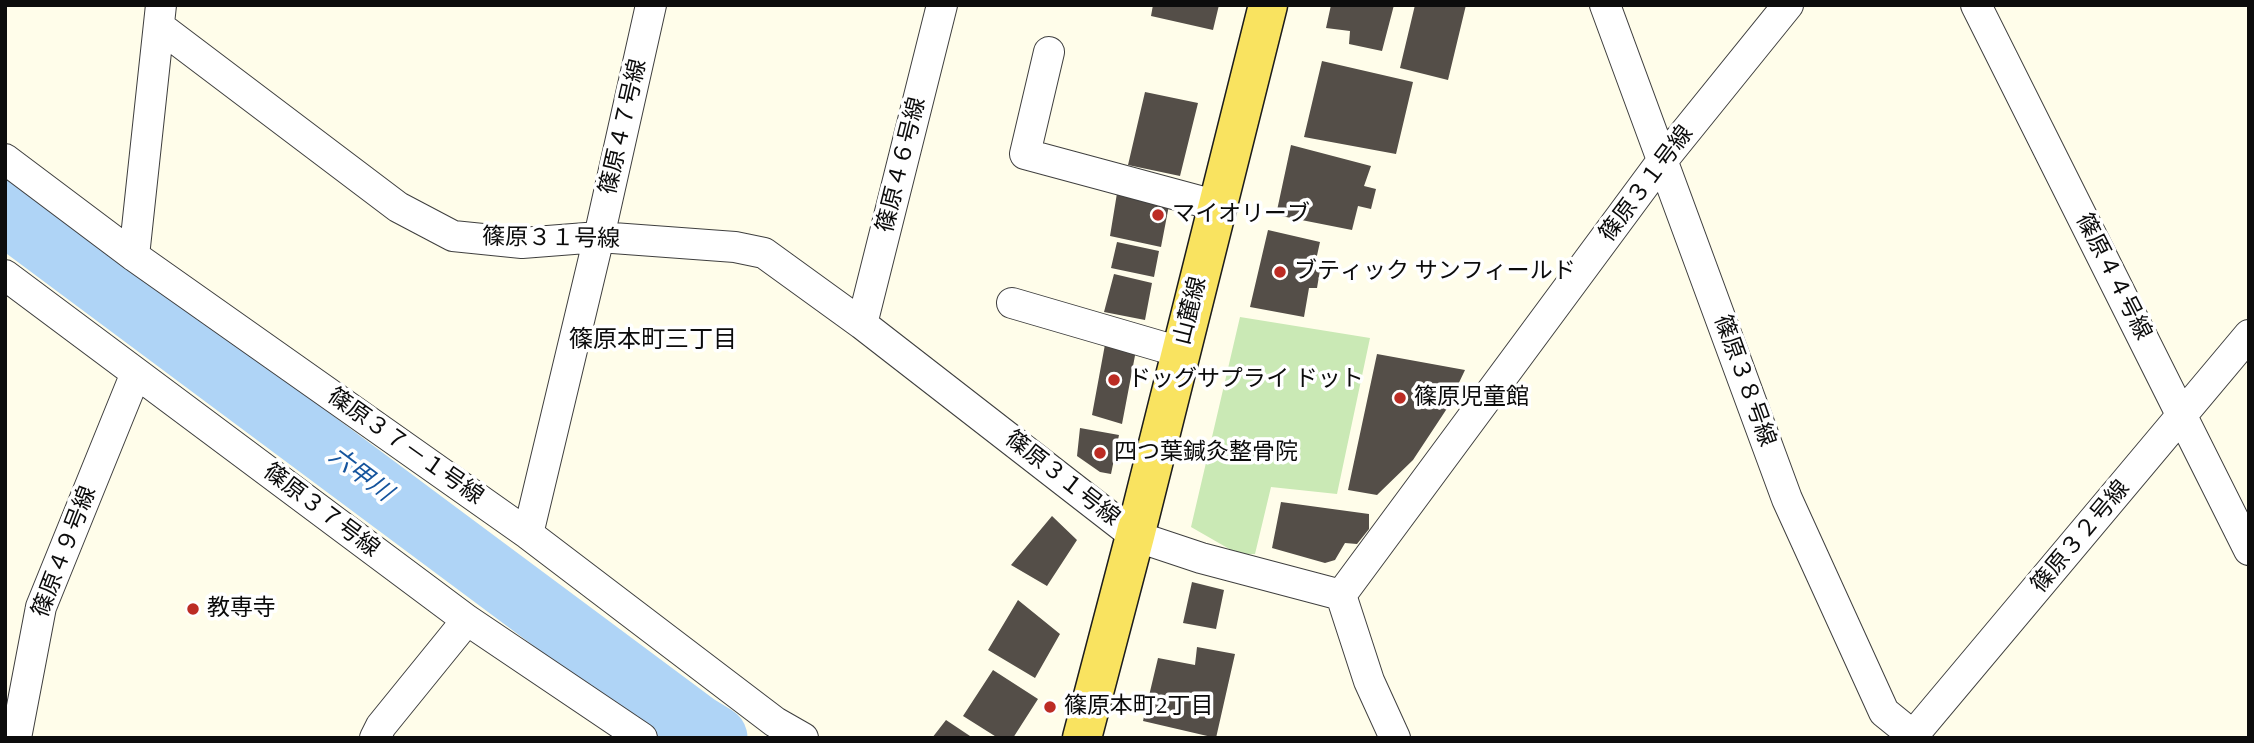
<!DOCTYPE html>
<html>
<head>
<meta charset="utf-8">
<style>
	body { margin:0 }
	#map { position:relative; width:2254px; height:743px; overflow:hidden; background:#fffdea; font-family:"Times New Roman",serif }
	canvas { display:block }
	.frame { position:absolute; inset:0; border:7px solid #0c0c0c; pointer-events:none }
</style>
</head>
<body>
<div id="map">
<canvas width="2254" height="743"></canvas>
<div class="frame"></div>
</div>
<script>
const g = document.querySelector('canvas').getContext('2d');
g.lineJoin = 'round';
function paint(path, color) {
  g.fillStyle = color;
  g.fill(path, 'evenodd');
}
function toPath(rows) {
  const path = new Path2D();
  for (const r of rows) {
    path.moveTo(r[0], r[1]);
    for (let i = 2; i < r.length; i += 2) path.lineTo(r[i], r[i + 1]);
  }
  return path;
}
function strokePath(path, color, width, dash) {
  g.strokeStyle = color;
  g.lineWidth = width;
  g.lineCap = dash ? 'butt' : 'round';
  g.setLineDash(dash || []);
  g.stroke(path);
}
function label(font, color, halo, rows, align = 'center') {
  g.font = font + ' "Times New Roman","Noto Sans JP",serif';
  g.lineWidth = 7;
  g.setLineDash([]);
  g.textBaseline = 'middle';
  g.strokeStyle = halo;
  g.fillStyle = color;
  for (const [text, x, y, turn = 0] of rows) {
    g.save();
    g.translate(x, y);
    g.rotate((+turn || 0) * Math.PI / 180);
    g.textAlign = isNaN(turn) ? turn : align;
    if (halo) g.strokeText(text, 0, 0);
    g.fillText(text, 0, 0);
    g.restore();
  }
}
paint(toPath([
	[1240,317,1370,338,1337,494,1271,487,1255,554,1238,554,1191,527]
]), '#cae9b5');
strokePath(toPath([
	[5,212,697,727,715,738]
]), '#afd4f6', 65);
paint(toPath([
	[1153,5,1219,5,1213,30,1151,16],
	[1331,5,1394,5,1382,51,1349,44,1350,31,1326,28],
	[1415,5,1466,5,1448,80,1400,68],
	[1322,61,1413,82,1396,154,1304,137],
	[1145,92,1198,103,1180,176,1128,165],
	[1291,145,1371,166,1364,186,1376,189,1371,209,1358,206,1352,230,1276,215],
	[1118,187,1170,200,1161,247,1110,236],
	[1268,230,1320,242,1314,269,1320,270,1317,288,1309,288,1304,317,1250,307],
	[1117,242,1159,251,1154,277,1111,268],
	[1114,274,1152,283,1145,320,1104,312],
	[1106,339,1137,345,1122,424,1092,415],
	[1377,354,1465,370,1446,410,1413,460,1377,495,1348,490],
	[1080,428,1119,435,1111,474,1100,472,1077,456],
	[1281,502,1369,514,1369,529,1357,544,1345,543,1335,560,1325,563,1272,548],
	[1052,516,1077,540,1047,586,1011,565],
	[1192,582,1224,590,1216,629,1183,623],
	[1018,600,1060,634,1035,678,988,650],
	[1197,647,1235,654,1216,738,1143,721,1158,658,1195,665],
	[993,670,1038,699,1013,738,998,738,963,716],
	[946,720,973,738,932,738]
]), '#544e48');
const minor = toPath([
	[1605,5,1787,499,1884,712,1916,738],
	[1976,5,2249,550],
	[160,27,398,207,453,236,522,243,599,237,735,247,764,253,862,324,1135,536,1201,558,1341,595],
	[1049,52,1025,154,1218,206],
	[5,159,134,256,528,534,775,722,803,738],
	[134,256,161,5],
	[5,275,467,620,642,738],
	[1012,303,1180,352],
	[862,324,942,5],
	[528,534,599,237,651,5],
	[1341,595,1662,161,1788,5],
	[1341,595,1369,681,1395,738],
	[16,738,41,607,136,373],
	[375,738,381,726,467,620],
	[1911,738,2249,335]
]);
const primary = toPath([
	[1082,738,1135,536,1268,5]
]);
strokePath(minor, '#3f3f3f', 32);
strokePath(primary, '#1d1d1d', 41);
strokePath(minor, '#fff', 30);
strokePath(primary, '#f9e360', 38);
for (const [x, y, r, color] of [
	[1158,215,7,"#bc2c24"],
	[1280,272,7,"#bc2c24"],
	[1114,380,7,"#bc2c24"],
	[1400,398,7,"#bc2c24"],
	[1100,453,7,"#bc2c24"],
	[193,609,7,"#bc2c24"],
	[1050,707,7,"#bc2c24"]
]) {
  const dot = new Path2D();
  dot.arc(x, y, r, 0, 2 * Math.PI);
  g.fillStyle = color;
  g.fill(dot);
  strokePath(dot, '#fff', 2.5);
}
label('23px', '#0c0c0c', '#fff', [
	["篠原４７号線",624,127,-77],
	["篠原４６号線",902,165,-76],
	["篠原３１号線",1647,184,-53],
	["篠原３１号線",551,239,1],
	["篠原４４号線",2113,277,63],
	["山麓線",1191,311,-76],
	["篠原３８号線",1744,381,70],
	["篠原３７－１号線",405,447,35],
	["篠原３１号線",1062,479,38],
	["篠原３７号線",321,511,37],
	["篠原３２号線",2081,537,-50],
	["篠原４９号線",65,552,-69]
]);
label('23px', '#0c0c0c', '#fff', [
	["マイオリーブ",1172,215],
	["ブティック サンフィールド",1294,272],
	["ドッグサプライ ドット",1128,380],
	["篠原児童館",1414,398],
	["四つ葉鍼灸整骨院",1114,453],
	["教専寺",207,609],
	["篠原本町2丁目",1064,707]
], 'left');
label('24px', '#0c0c0c', '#fff', [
	["篠原本町三丁目",653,341]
]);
label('italic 24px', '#15549d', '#fff', [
	["六甲川",360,475,37]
]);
</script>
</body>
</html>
